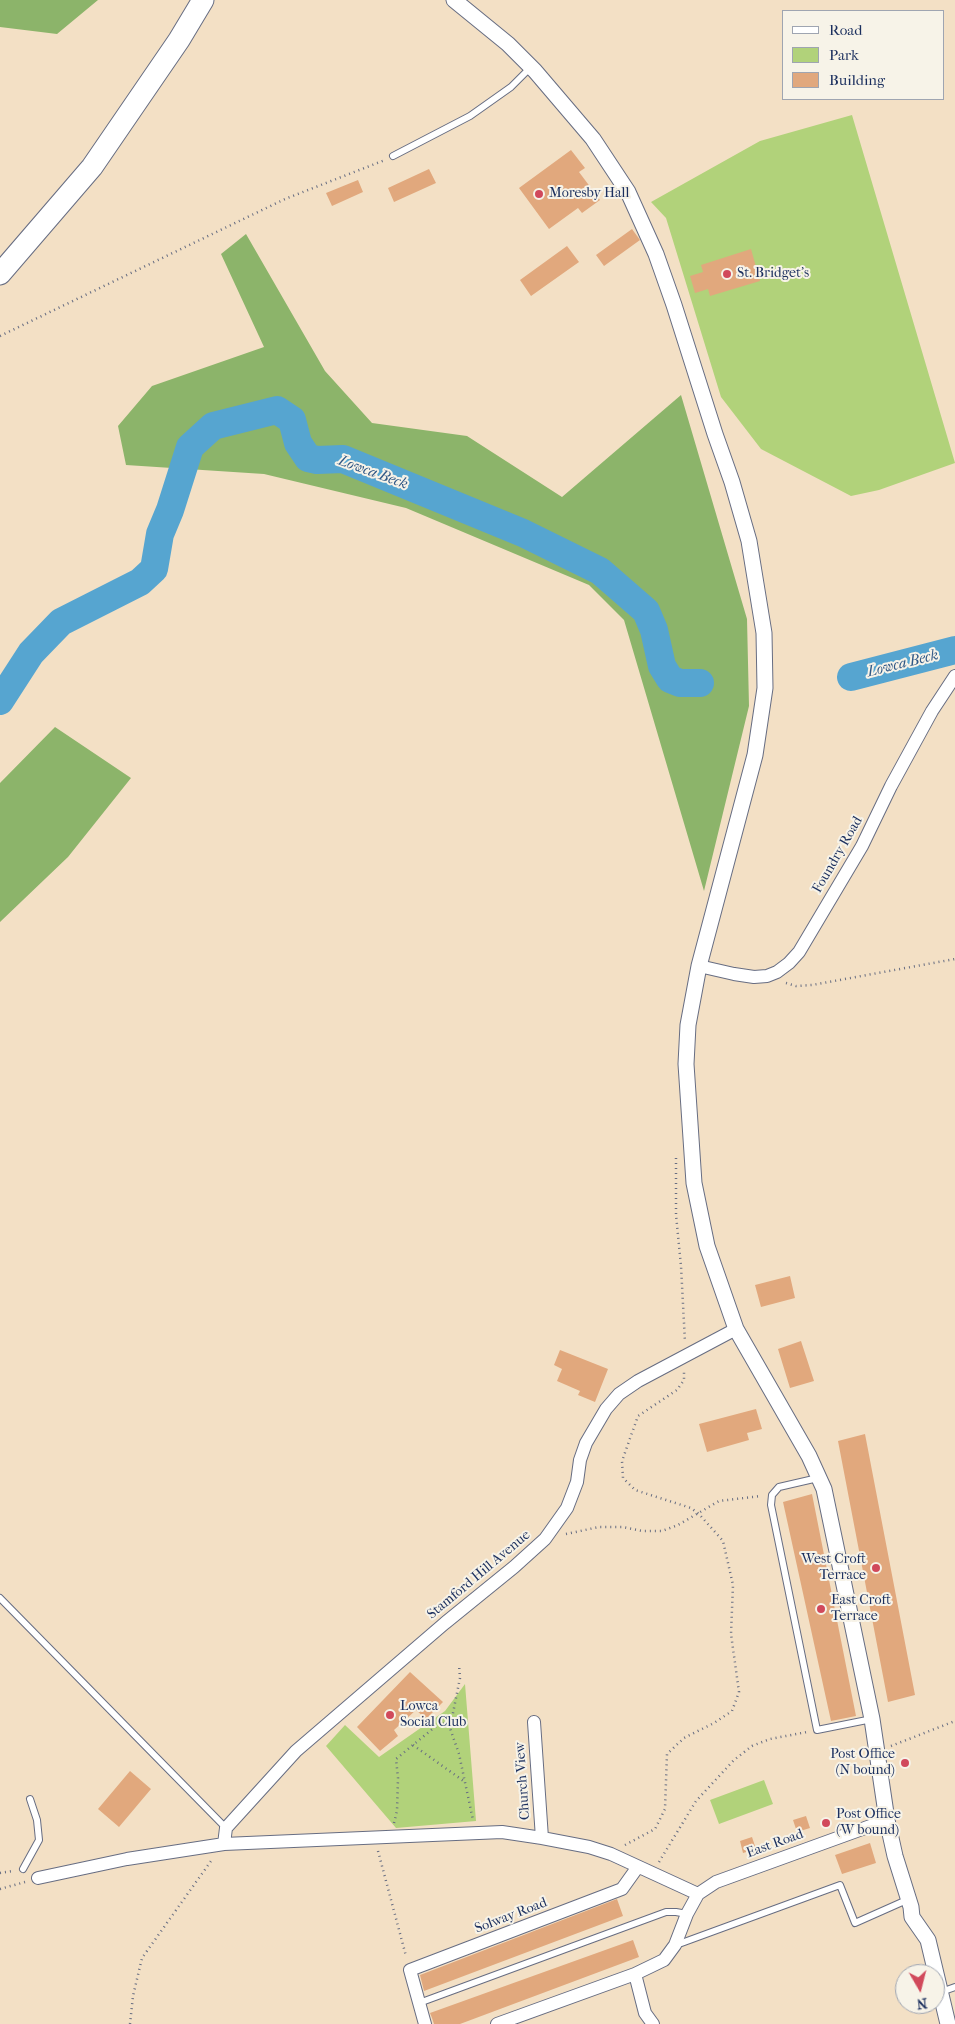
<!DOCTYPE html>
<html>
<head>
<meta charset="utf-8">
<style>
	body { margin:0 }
	#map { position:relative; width:955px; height:2024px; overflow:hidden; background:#f3e0c5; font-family:"IM FELL French Canon",serif }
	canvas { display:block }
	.legend { position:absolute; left:782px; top:10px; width:162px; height:90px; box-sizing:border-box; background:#f7f3e8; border:1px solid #9fa5b1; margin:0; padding:6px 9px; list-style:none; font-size:15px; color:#1b2f5e }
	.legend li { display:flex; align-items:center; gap:10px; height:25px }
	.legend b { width:25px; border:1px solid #9fa5b1 }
	.north { position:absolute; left:895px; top:1964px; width:50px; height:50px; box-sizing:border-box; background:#f7f3e8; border:1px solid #9fa5b1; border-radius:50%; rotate:172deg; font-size:14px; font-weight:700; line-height:20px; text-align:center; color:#1b2f5e }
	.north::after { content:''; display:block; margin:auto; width:18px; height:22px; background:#d1495b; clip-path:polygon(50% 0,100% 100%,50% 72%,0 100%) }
</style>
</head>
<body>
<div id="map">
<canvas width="955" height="2024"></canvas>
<ul class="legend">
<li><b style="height:6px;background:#fff"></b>Road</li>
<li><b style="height:14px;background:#b1d27a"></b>Park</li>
<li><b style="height:14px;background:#e1a87d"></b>Building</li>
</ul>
<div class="north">N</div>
</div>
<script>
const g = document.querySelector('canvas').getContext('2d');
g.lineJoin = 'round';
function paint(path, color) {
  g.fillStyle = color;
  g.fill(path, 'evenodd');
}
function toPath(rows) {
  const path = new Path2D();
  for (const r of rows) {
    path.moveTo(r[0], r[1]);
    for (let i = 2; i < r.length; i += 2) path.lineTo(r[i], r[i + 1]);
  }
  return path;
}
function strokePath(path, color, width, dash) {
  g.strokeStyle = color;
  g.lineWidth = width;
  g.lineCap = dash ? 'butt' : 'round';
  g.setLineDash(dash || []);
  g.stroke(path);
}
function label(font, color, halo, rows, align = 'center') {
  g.font = font + ' "IM FELL French Canon",serif';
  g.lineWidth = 4;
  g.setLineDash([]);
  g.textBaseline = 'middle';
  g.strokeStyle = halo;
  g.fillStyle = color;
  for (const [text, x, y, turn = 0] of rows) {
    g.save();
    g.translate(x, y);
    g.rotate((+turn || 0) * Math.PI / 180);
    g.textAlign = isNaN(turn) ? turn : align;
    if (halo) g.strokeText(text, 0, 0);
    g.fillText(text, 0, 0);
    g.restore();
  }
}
paint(toPath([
	[852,115,955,463,879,490,851,496,761,449,721,397,666,218,651,202,760,141],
	[465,1684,476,1821,396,1828,326,1746,345,1725,379,1757,445,1711],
	[764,1780,773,1804,719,1824,710,1800]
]), '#b1d27a');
paint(toPath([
	[0,0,98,0,57,34,0,27],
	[246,234,325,371,372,423,467,436,562,497,681,395,747,619,749,706,704,891,624,620,589,585,406,508,264,474,126,465,118,426,152,386,264,347,221,254],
	[55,727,131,778,68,857,0,922,0,783]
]), '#8cb46a');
strokePath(toPath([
	[851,677,955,650],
	[0,701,31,653,61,622,140,582,154,569,160,534,170,510,190,447,213,426,277,410,292,420,298,443,308,458,317,460,343,459,523,533,600,571,646,611,654,630,662,666,670,679,680,683,700,683]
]), '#56a5d0', 28);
paint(toPath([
	[571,150,585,168,579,172,600,200,582,213,578,208,549,229,519,188],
	[429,169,436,183,394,202,388,188],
	[358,180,363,192,332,206,326,193],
	[632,229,640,240,604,266,596,255],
	[567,246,579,262,531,296,520,280],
	[751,249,760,281,710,296,708,289,695,293,690,276,703,272,701,265],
	[790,1276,795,1298,761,1307,755,1285],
	[801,1341,814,1381,790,1388,778,1349],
	[560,1350,608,1369,595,1402,578,1395,580,1391,557,1381,562,1369,554,1365],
	[756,1409,762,1429,747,1433,749,1440,707,1452,699,1424],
	[865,1434,915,1695,888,1702,838,1441],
	[812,1494,856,1716,831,1721,783,1502],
	[410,1672,443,1702,426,1719,416,1710,394,1730,398,1736,380,1751,357,1727],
	[130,1771,151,1789,119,1827,98,1809],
	[806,1816,810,1828,797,1832,793,1820],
	[752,1837,756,1849,743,1853,740,1841],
	[870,1843,876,1863,842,1874,835,1855],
	[617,1899,623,1916,424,1991,420,1975],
	[633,1940,639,1957,460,2024,434,2024,432,2018,430,2013]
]), '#e1a87d');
const service = toPath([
	[393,156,470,116,511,87,531,67],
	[818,1478,779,1487,772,1495,771,1505,817,1730,872,1719],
	[0,1598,226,1828],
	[23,1869,39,1840,37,1820,30,1799],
	[676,1945,840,1885,855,1923,909,1899],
	[941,1992,955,1987],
	[419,2003,666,1912,676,1912,687,1914]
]);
const minor = toPath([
	[699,966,734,974,754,977,767,976,777,972,789,963,799,952,862,846,891,786,932,711,955,676],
	[534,1722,542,1838],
	[224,1844,226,1828,296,1751,445,1623,514,1567,545,1539,567,1508,577,1482,580,1460,586,1443,606,1409,619,1394,638,1381,736,1329],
	[38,1878,127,1859,224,1844,502,1832,542,1838,589,1847,611,1854,698,1894],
	[635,1974,645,2013,653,2024],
	[425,2024,410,1970,622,1889,637,1868],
	[497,2024,635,1974,664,1960,675,1945,687,1914,698,1894,716,1882,887,1820]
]);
const tertiary = toPath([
	[454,0,508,44,535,71,593,139,628,192,656,254,674,305,715,434,732,482,749,541,764,633,765,688,755,755,699,966,688,1025,686,1064,694,1183,707,1246,736,1329,809,1456,824,1489,872,1719,887,1820,895,1856,911,1907,912,1917,928,1940,948,2024]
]);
const trunk = toPath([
	[0,274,92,167,179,40,203,0]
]);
strokePath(service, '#676d82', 8);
strokePath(minor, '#676d82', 14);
strokePath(tertiary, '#676d82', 17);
strokePath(trunk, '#676d82', 23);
strokePath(toPath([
	[0,336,285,199,385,160],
	[786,983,796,986,812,985,955,959],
	[676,1158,676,1215,681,1266,685,1342],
	[566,1534,599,1527,623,1527,642,1531,662,1531,678,1525,719,1501,761,1496],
	[450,1728,460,1678,459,1665],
	[413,1745,465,1782],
	[891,1746,955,1721],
	[394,1823,397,1811,398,1778,396,1759,441,1722,450,1728,459,1754,473,1820],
	[625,1845,655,1829,665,1809,667,1754,684,1738,714,1723,732,1711,739,1692,731,1634,733,1585,723,1541,699,1514,691,1508,635,1490,623,1478,622,1461,638,1416,677,1390,684,1380,684,1372],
	[378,1851,406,1956],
	[659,1862,696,1801,734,1760,752,1746,770,1739,807,1732],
	[0,1873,13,1871],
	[0,1889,25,1882],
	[130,2024,133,1996,142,1958,211,1861]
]), '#676d82', 2.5, [1, 4]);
strokePath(service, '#fff', 6);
strokePath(minor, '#fff', 12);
strokePath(tertiary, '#fff', 15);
strokePath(trunk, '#fff', 21);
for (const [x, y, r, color] of [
	[539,194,5,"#d1495b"],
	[727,274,5,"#d1495b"],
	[876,1568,5,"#d1495b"],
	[821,1609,5,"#d1495b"],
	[390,1715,5,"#d1495b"],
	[905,1763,5,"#d1495b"],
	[826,1823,5,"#d1495b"]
]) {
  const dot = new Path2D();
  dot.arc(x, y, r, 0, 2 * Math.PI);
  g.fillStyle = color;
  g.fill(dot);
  strokePath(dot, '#f7f3e8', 2);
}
label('14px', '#1b2f5e', '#f7f3e8', [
	["Moresby Hall",549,194],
	["St. Bridget's",737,274],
	["West Croft",866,1560,"right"],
	["Terrace",866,1576,"right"],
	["East Croft",831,1601],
	["Terrace",831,1617],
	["Lowca",400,1707],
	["Social Club",400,1723],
	["Post Office",895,1755,"right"],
	["(N bound)",895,1771,"right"],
	["Post Office",836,1815],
	["(W bound)",836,1831]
], 'left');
label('14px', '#1b2f5e', '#f7f3e8', [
	["Foundry Road",838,855,-60],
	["Stamford Hill Avenue",479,1575,-40],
	["Church View",523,1781,-94],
	["East Road",775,1844,-20],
	["Solway Road",511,1916,-21]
]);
label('italic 15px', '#305886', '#f7f3e8', [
	["Lowca Beck",373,473,20],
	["Lowca Beck",903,664,-14]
]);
</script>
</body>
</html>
